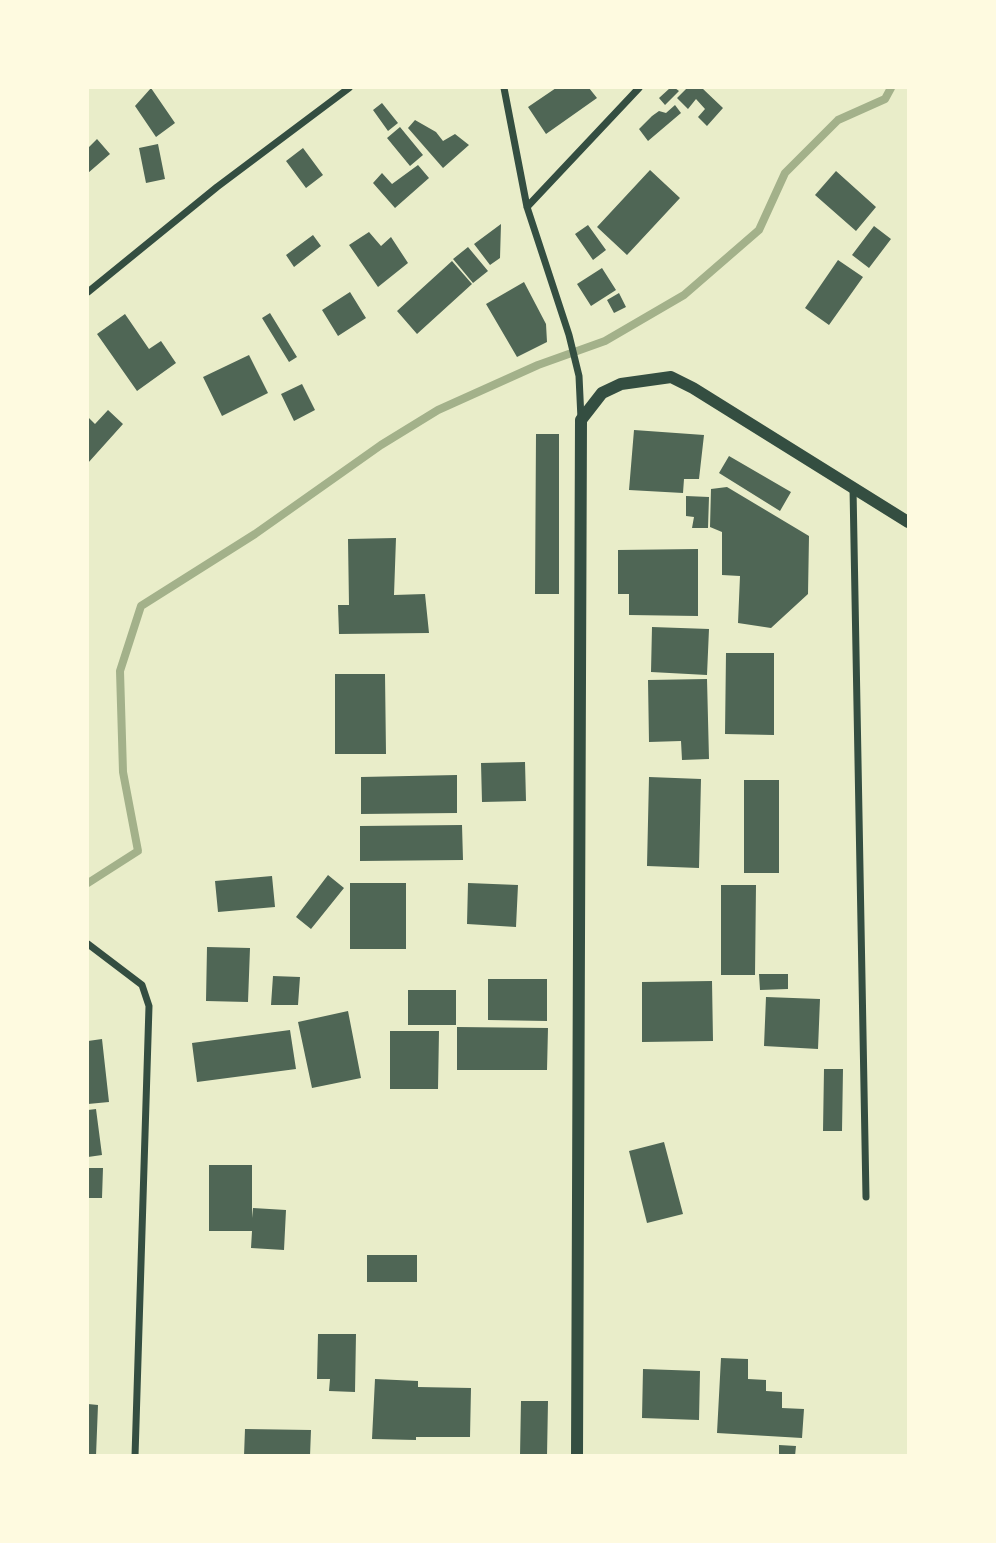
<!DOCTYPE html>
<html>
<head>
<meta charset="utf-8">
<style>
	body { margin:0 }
	#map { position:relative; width:996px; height:1543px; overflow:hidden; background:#e9edc9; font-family:Cabin,sans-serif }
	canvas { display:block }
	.frame { position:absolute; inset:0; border:89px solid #fefae0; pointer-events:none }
</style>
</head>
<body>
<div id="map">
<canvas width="996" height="1543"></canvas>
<div class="frame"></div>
</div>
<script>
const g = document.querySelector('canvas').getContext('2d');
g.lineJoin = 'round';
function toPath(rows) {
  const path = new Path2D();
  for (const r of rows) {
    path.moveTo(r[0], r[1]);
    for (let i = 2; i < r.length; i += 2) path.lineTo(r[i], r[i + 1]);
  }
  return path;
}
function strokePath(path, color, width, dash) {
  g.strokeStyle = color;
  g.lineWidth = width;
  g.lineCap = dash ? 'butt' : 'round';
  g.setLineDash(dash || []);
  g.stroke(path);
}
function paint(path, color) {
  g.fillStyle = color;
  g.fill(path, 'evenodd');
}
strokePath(toPath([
	[88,883,138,851,123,772,120,671,141,606,255,534,381,445,438,410,538,365,605,341,684,295,759,230,785,173,838,120,885,99,891,88]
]), '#a3b18a', 8);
paint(toPath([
	[151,88,175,123,156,137,135,106],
	[556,88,589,88,597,98,546,134,528,107],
	[670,88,675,88,679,91,665,105,659,98],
	[687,88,702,88,723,108,707,126,698,117,705,109,696,99,688,109,677,98],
	[382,103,398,123,388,131,373,110],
	[675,105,681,113,648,141,639,129,652,116,659,111,666,113],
	[415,120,436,132,443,141,455,134,469,145,443,168,408,128],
	[400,127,423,155,410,166,387,138],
	[97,139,110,154,88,173,88,148],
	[158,144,165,179,146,183,139,148],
	[303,148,323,175,306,188,286,161],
	[418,165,429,178,395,208,373,183,382,173,392,184],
	[650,170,680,198,627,255,597,227],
	[836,171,876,207,856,231,815,195],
	[501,224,500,258,490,265,474,244],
	[588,225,606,250,593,260,575,234],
	[874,226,891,239,869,268,852,255],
	[369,232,381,246,391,237,408,263,378,287,349,245],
	[313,235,321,246,294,267,286,255],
	[468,247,488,271,473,283,453,259],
	[838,260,863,277,829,325,805,308],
	[452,261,472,284,417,334,397,311],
	[602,268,616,290,591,306,577,284],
	[524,282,546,324,547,342,517,357,486,304],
	[350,292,366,318,338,336,322,310],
	[619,293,626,307,614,313,607,300],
	[270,313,297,357,289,362,262,318],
	[125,314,149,349,161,341,176,363,137,391,97,334],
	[249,355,268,393,222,416,203,377],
	[302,384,315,410,294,421,281,394],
	[108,410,123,424,88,463,88,417,95,424],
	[634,430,704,435,699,479,684,479,683,493,629,490],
	[536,434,559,434,559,594,535,594],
	[729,456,791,492,780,511,719,473],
	[727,487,809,536,808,594,771,628,738,623,740,576,722,575,722,532,710,527,711,489],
	[686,496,709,497,708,528,692,528,694,517,686,516],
	[396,538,394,595,425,594,429,633,339,634,338,605,349,605,348,539],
	[698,549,698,616,629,615,629,594,618,594,618,550],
	[652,627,709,629,707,675,651,672],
	[726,653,774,653,774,735,725,734],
	[335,674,385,674,386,754,335,754],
	[707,679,709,759,682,760,681,741,649,742,648,680],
	[525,762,526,801,482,802,481,763],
	[457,775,457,813,361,814,361,777],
	[649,777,701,779,699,868,647,866],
	[744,780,779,780,779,873,744,873],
	[462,825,463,860,360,861,360,826],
	[328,875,344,888,311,929,296,917],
	[272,876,275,907,218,912,215,881],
	[350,883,406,883,406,949,350,949],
	[468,883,518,885,516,927,467,924],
	[721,885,756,885,755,975,721,975],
	[207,947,250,948,248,1002,206,1001],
	[759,974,788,974,788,989,760,990],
	[273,976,300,977,298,1005,271,1005],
	[488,979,547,979,547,1021,488,1020],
	[712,981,713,1041,642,1042,642,982],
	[408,990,456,990,456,1025,408,1025],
	[766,997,820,999,818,1049,764,1046],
	[348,1011,361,1078,312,1088,298,1022],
	[457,1027,548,1028,547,1070,457,1070],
	[290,1030,296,1069,197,1082,192,1043],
	[390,1031,439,1031,438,1089,390,1089],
	[102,1039,109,1102,88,1104,88,1041],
	[824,1069,843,1069,842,1131,823,1131],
	[96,1109,102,1155,88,1157,88,1110],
	[664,1142,683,1214,647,1223,629,1151],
	[209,1165,252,1165,252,1218,253,1208,286,1210,284,1250,251,1248,252,1231,209,1231],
	[88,1168,103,1168,102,1198,88,1198],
	[367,1255,417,1255,417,1282,367,1282],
	[318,1334,356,1334,355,1392,329,1391,330,1379,317,1379],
	[721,1358,748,1359,748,1379,766,1380,766,1391,782,1392,782,1408,804,1409,802,1438,717,1433],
	[643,1369,700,1371,699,1420,642,1418],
	[375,1379,418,1381,418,1387,471,1388,470,1437,416,1437,416,1440,372,1439],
	[521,1401,548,1401,547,1456,520,1456],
	[88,1404,98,1405,96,1456,88,1456],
	[245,1429,311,1430,310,1456,244,1456],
	[779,1445,796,1446,795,1456,779,1456]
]), '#4f6655');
strokePath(toPath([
	[504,88,527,207,569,335,579,376,581,419],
	[527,207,639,88],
	[88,292,217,187,349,88],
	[853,488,866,1197],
	[88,944,142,985,149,1006,135,1456]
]), '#344e41', 7);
strokePath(toPath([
	[577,1456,581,420,602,393,621,384,671,377,693,388,908,522]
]), '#344e41', 12);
</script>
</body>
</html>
